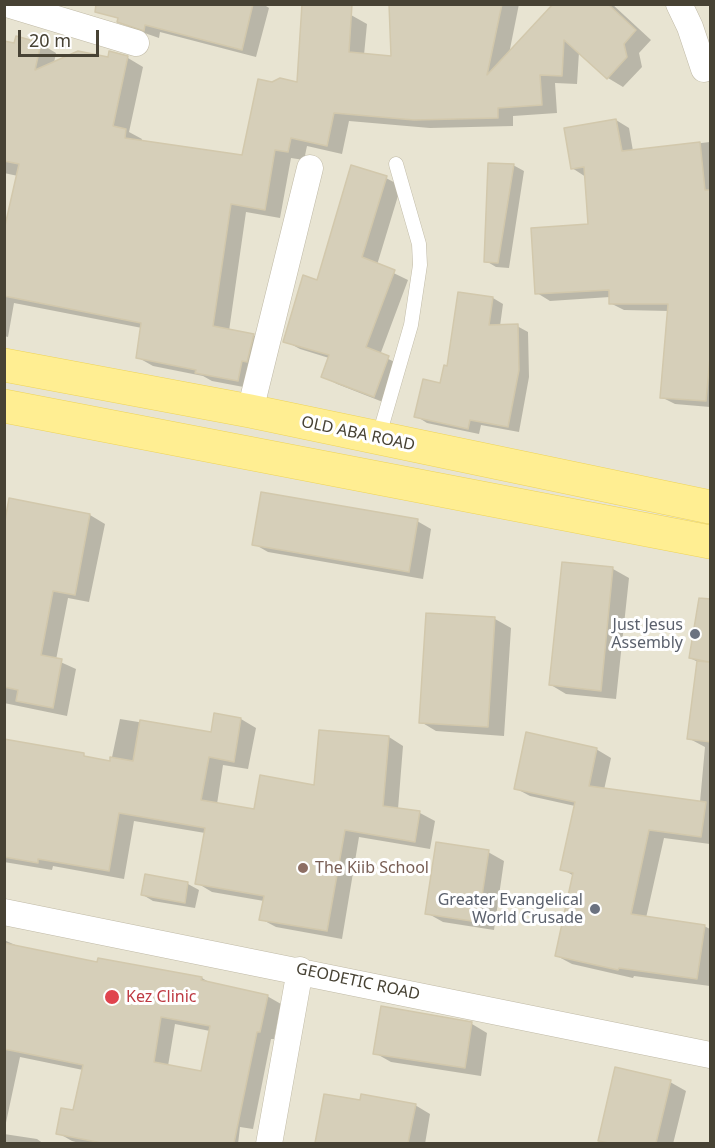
<!DOCTYPE html>
<html>
<head>
<meta charset="utf-8">
<style>
	body { margin:0 }
	#map { position:relative; width:715px; height:1148px; overflow:hidden; background:#f4f1e5; font-family:"Noto Sans",sans-serif }
	canvas { display:block }
	.frame { position:absolute; inset:0; border:6px solid #474234; pointer-events:none }
	.scale { position:absolute; left:18px; top:30px; width:81px; height:27px; box-sizing:border-box; border:3px solid #474234; border-top:0; padding-left:8px; font-size:18px; line-height:21px; white-space:nowrap; color:#474234; -webkit-text-stroke:4px #fff; paint-order:stroke }
</style>
</head>
<body>
<div id="map">
<canvas width="715" height="1148"></canvas>
<div class="frame"></div>
<div class="scale">20 m</div>
</div>
<script>
const g = document.querySelector('canvas').getContext('2d');
g.lineJoin = 'round';
function paint(path, color) {
  g.fillStyle = color;
  g.fill(path, 'evenodd');
}
function toPath(rows) {
  const path = new Path2D();
  for (const r of rows) {
    path.moveTo(r[0], r[1]);
    for (let i = 2; i < r.length; i += 2) path.lineTo(r[i], r[i + 1]);
  }
  return path;
}
function strokePath(path, color, width, dash) {
  g.strokeStyle = color;
  g.lineWidth = width;
  g.lineCap = dash ? 'butt' : 'round';
  g.setLineDash(dash || []);
  g.stroke(path);
}
function label(font, color, halo, rows, align = 'center') {
  g.font = font + ' "Noto Sans",sans-serif';
  g.lineWidth = 6;
  g.setLineDash([]);
  g.textBaseline = 'middle';
  g.strokeStyle = halo;
  g.fillStyle = color;
  for (const [text, x, y, turn = 0] of rows) {
    g.save();
    g.translate(x, y);
    g.rotate((+turn || 0) * Math.PI / 180);
    g.textAlign = isNaN(turn) ? turn : align;
    if (halo) g.strokeText(text, 0, 0);
    g.fillText(text, 0, 0);
    g.restore();
  }
}
paint(toPath([
	[5,5,710,5,710,1143,5,1143]
]), '#e8e4d2');
paint(toPath([
	[89,4,263,4,269,8,256,57,160,32,159,38,133,29,119,21,120,15],
	[391,4,519,4,509,54,555,4,612,4,651,40,639,53,642,67,623,87,608,78,579,52,577,84,555,83,557,113,513,116,513,126,430,128,349,121,342,154,307,146,304,160,291,158,280,218,246,212,229,331,253,335,269,344,254,389,212,381,203,376,153,366,137,357,142,328,14,303,8,337,4,336,4,220,8,220,18,176,4,173,4,58,15,45,17,38,41,44,56,53,54,63,109,59,110,52,128,58,143,67,129,132,142,139,141,142,243,156,272,84,299,83,351,15,367,24,364,55,393,57],
	[616,120,629,128,633,151,710,142,710,407,675,404,661,397,669,311,624,310,610,303,610,297,550,301,537,293,589,225,586,177,572,168],
	[513,165,524,171,509,268,496,267,486,261],
	[386,178,401,186,377,265,408,280,380,355,403,366,388,404,337,384,322,376,329,358,300,349,285,341,318,281],
	[493,298,503,304,500,326,517,326,528,332,529,377,519,432,481,425,479,434,427,423,416,416,441,385,448,368],
	[90,515,105,524,89,602,68,598,56,660,76,669,67,716,4,703,4,522],
	[417,521,431,529,423,579,268,552,254,544],
	[563,564,613,569,629,578,616,699,566,694,551,685],
	[710,603,710,844,664,838,646,918,704,926,710,929,710,986,634,976,633,978,572,964,557,956,574,876,562,869,575,806,530,796,515,788,596,749,611,758,604,790,700,802,705,747,688,738,698,662,690,658],
	[495,619,511,628,504,736,436,731,421,722],
	[120,719,212,734,241,719,256,728,248,769,223,765,217,804,255,811,316,787,389,737,403,746,398,809,420,813,435,821,430,849,359,837,342,939,276,927,261,919,264,901,212,892,197,883,205,833,134,821,124,879,53,866,52,870,4,862,4,741,111,762],
	[488,852,504,861,494,930,443,922,427,913],
	[146,876,188,884,199,890,195,908,153,901,143,895],
	[4,940,22,948,98,963,99,959,202,978,212,984,267,996,281,1004,274,1039,271,1039,253,1129,240,1127,238,1144,83,1144,72,1141,58,1133,74,1112,83,1070,20,1057,4,1132],
	[175,1024,210,1031,202,1073,168,1066],
	[472,1024,487,1033,481,1076,391,1062,375,1053],
	[670,1082,686,1091,673,1144,605,1144,599,1140],
	[325,1095,361,1102,415,1105,430,1114,425,1144,316,1144],
	[4,1134,37,1139,44,1144,4,1144]
]), '#0003');
const building = toPath([
	[96,4,253,4,242,50,145,25,144,31,117,22,118,18,95,12,96,4],
	[302,4,352,4,349,52,391,56,389,4,502,4,487,75,553,4,608,4,636,30,624,44,627,57,607,79,564,40,562,76,540,75,542,105,498,108,498,118,414,120,334,113,327,146,291,138,288,152,275,150,265,210,231,204,213,326,254,334,247,362,242,361,238,381,195,373,196,370,136,358,141,323,4,296,4,230,19,164,4,161,4,41,14,43,16,36,41,43,35,70,78,51,108,57,109,51,128,56,113,126,126,129,125,138,242,155,258,79,272,82,280,78,297,82,302,4],
	[616,119,622,151,700,142,705,190,711,190,711,347,706,401,660,398,668,304,609,304,609,290,535,294,531,228,588,224,584,167,571,169,564,128,616,119],
	[488,163,514,164,498,263,484,262,488,163],
	[351,165,387,176,362,257,395,270,366,347,389,356,374,397,321,377,329,355,283,342,303,275,317,280,351,165],
	[458,292,493,297,489,325,518,324,519,370,508,427,470,420,468,429,414,417,423,379,440,383,444,365,447,366,458,292],
	[261,492,418,519,409,572,252,545,261,492],
	[9,498,90,514,75,595,53,591,41,655,62,659,53,708,16,701,18,690,4,687,4,526,9,498],
	[562,562,613,567,601,691,549,685,562,562],
	[699,598,711,599,711,742,687,739,697,661,709,662,689,658,699,598],
	[426,613,495,617,488,727,419,723,426,613],
	[214,713,241,718,234,762,209,757,201,800,254,809,260,775,314,785,319,730,389,736,383,806,420,811,415,842,345,830,327,931,259,920,264,896,195,884,205,828,119,813,109,871,38,859,38,863,4,857,4,739,84,753,84,756,110,761,110,757,133,761,140,720,211,732,214,713],
	[526,732,597,748,589,786,706,802,701,837,649,830,631,914,705,925,697,979,619,968,618,970,555,956,573,873,560,870,575,802,514,789,526,732],
	[436,842,489,850,478,922,425,914,436,842],
	[145,874,188,882,185,903,141,895,145,874],
	[4,943,97,962,98,958,202,977,201,980,268,995,260,1032,257,1032,234,1143,102,1143,56,1134,61,1108,73,1110,83,1065,4,1049,4,943],
	[161,1017,210,1026,201,1071,154,1062,161,1017],
	[381,1006,472,1022,465,1068,373,1054,381,1006],
	[615,1067,671,1080,656,1143,609,1143,598,1141,615,1067],
	[324,1094,360,1100,361,1094,416,1104,408,1143,315,1143,324,1094]
]);
paint(building, '#d6cfb9');
strokePath(building, '#d2c8ac', 1.5);
const service = toPath([
	[378,439,411,325,420,265,419,244,396,164]
]);
const minor = toPath([
	[7,4,136,43],
	[679,4,690,27,704,69],
	[250,411,310,168],
	[4,912,710,1055],
	[269,1144,300,970]
]);
const primary = toPath([
	[4,365,250,411,710,507],
	[4,406,710,542]
]);
strokePath(service, '#c0baa6', 15);
strokePath(minor, '#c0baa6', 27);
strokePath(primary, '#eed459', 34);
strokePath(service, '#fff', 14);
strokePath(minor, '#fff', 26);
strokePath(primary, '#ffee92', 33);
for (const [x, y, r, color] of [
	[695,634,6,"#6b7280"],
	[303,868,6,"#8d6e63"],
	[595,909,6,"#6b7280"],
	[112,997,8,"#e0444e"]
]) {
  const dot = new Path2D();
  dot.arc(x, y, r, 0, 2 * Math.PI);
  g.fillStyle = color;
  g.fill(dot);
  strokePath(dot, '#fff', 2);
}
label('16px', '#474234', '#fff', [
	["OLD ABA ROAD",358,434,12],
	["GEODETIC ROAD",358,982,12]
]);
label('16px', '#5b616d', '#fff', [
	["Just Jesus",683,625],
	["Assembly",683,643],
	["Greater Evangelical",583,900],
	["World Crusade",583,918]
], 'right');
label('16px', '#785e54', '#fff', [
	["The Kiib School",315,868]
], 'left');
label('16px', '#be3a42', '#fff', [
	["Kez Clinic",126,997]
], 'left');
</script>
</body>
</html>
